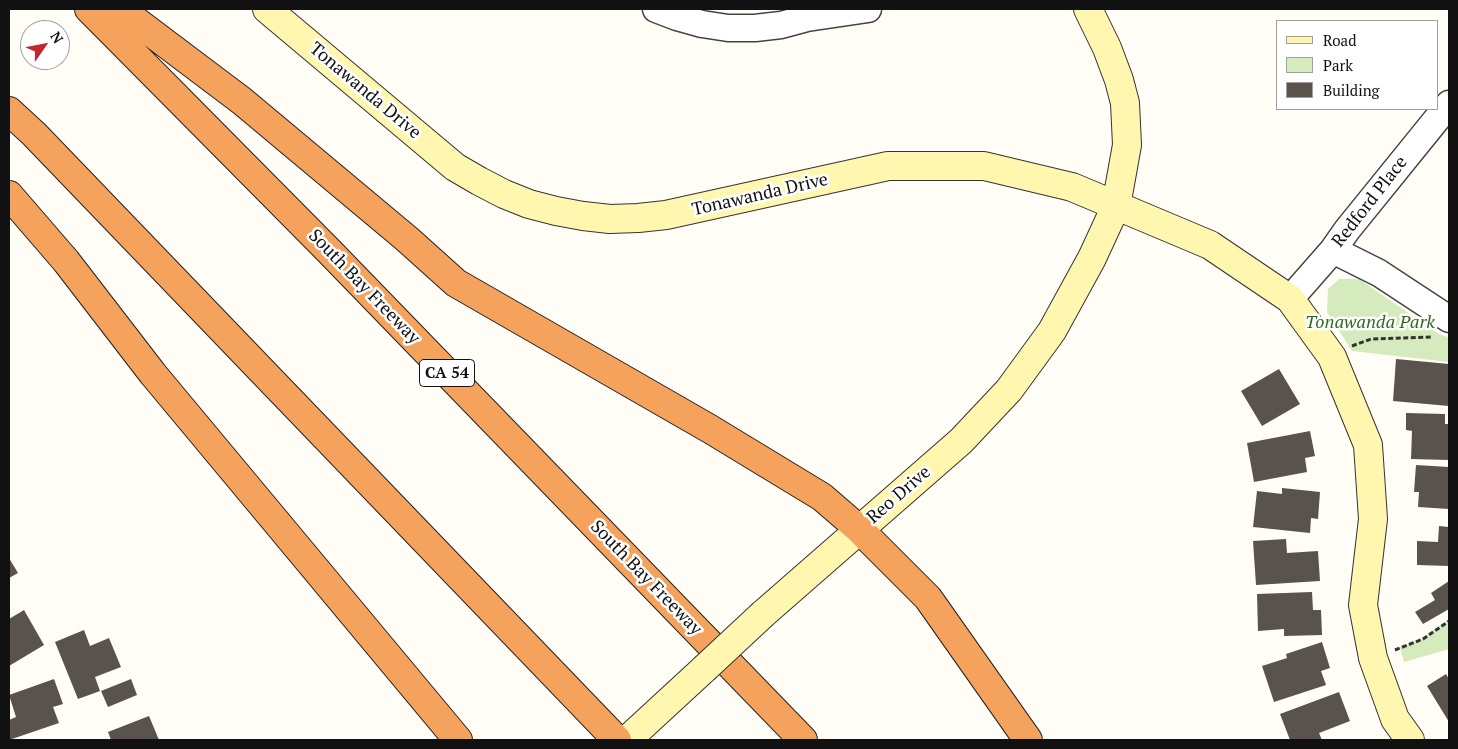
<!DOCTYPE html>
<html>
<head>
<meta charset="utf-8">
<style>
	body { margin:0 }
	#map { position:relative; width:1458px; height:749px; overflow:hidden; background:#fffdf5; font-family:"PT Serif",serif }
	canvas { display:block }
	.frame { position:absolute; inset:0; border:10px solid #111; pointer-events:none }
	.legend { position:absolute; left:1276px; top:20px; width:162px; height:90px; box-sizing:border-box; background:#fff; border:1px solid #a0a0a0; margin:0; padding:6px 9px; list-style:none; font-size:15px; color:#111 }
	.legend li { display:flex; align-items:center; gap:10px; height:25px }
	.legend b { width:25px; border:1px solid #a0a0a0 }
	.north { position:absolute; left:20px; top:20px; width:50px; height:50px; box-sizing:border-box; background:#fff; border:1px solid #a0a0a0; border-radius:50%; rotate:57deg; font-size:14px; font-weight:700; line-height:20px; text-align:center; color:#111 }
	.north::after { content:''; display:block; margin:auto; width:18px; height:22px; background:#c4262e; clip-path:polygon(50% 0,100% 100%,50% 72%,0 100%) }
</style>
</head>
<body>
<div id="map">
<canvas width="1458" height="749"></canvas>
<div class="frame"></div>
<ul class="legend">
<li><b style="height:6px;background:#fff6b0"></b>Road</li>
<li><b style="height:14px;background:#d5ebbd"></b>Park</li>
<li><b style="height:14px;background:#5a524d"></b>Building</li>
</ul>
<div class="north">N</div>
</div>
<script>
const g = document.querySelector('canvas').getContext('2d');
g.lineJoin = 'round';
function paint(path, color) {
  g.fillStyle = color;
  g.fill(path, 'evenodd');
}
function toPath(rows) {
  const path = new Path2D();
  for (const r of rows) {
    path.moveTo(r[0], r[1]);
    for (let i = 2; i < r.length; i += 2) path.lineTo(r[i], r[i + 1]);
  }
  return path;
}
function strokePath(path, color, width, dash) {
  g.strokeStyle = color;
  g.lineWidth = width;
  g.lineCap = dash ? 'butt' : 'round';
  g.setLineDash(dash || []);
  g.stroke(path);
}
function label(font, color, halo, rows, align = 'center') {
  g.font = font + ' "PT Serif",serif';
  g.lineWidth = 5;
  g.setLineDash([]);
  g.textBaseline = 'middle';
  g.strokeStyle = halo;
  g.fillStyle = color;
  for (const [text, x, y, turn = 0] of rows) {
    g.save();
    g.translate(x, y);
    g.rotate((+turn || 0) * Math.PI / 180);
    g.textAlign = isNaN(turn) ? turn : align;
    if (halo) g.strokeText(text, 0, 0);
    g.fillText(text, 0, 0);
    g.restore();
  }
}
paint(toPath([
	[1339,279,1359,279,1439,334,1449,338,1449,362,1352,351,1327,312,1328,289],
	[1449,619,1449,649,1404,662,1400,647,1423,638]
]), '#d5ebbd');
paint(toPath([
	[1396,359,1449,364,1449,406,1393,401],
	[1279,369,1300,404,1262,426,1241,391],
	[1406,413,1445,414,1445,424,1449,424,1449,460,1411,459,1412,431,1406,430],
	[1310,431,1315,456,1305,458,1307,472,1254,482,1247,443],
	[1416,465,1449,467,1449,509,1418,507,1419,492,1414,492],
	[1282,488,1320,492,1318,519,1311,518,1310,533,1253,527,1257,491,1282,494],
	[1439,526,1449,527,1449,566,1417,565,1417,541,1438,542],
	[1286,539,1287,553,1318,551,1320,581,1256,585,1253,541],
	[9,558,18,573,9,578],
	[1449,581,1449,609,1423,624,1415,612,1435,600,1431,593],
	[1312,592,1313,610,1321,610,1322,635,1284,636,1284,629,1258,631,1257,594],
	[24,610,44,645,9,666,9,619],
	[84,630,90,646,109,638,121,667,95,677,100,691,78,699,55,642],
	[1322,642,1330,668,1321,671,1326,685,1274,702,1262,666,1287,658,1286,654],
	[1446,674,1449,679,1449,722,1427,686],
	[54,679,63,704,53,707,59,723,9,740,9,720,16,717,9,695],
	[131,679,137,695,108,707,101,691],
	[1339,692,1350,721,1319,733,1322,740,1290,740,1280,714],
	[149,716,159,740,111,740,108,732]
]), '#5a524d');
const street = toPath([
	[656,9,677,17,702,24,728,28,755,28,781,25,807,18,868,9],
	[1333,250,1379,273,1449,319],
	[1290,299,1333,250,1347,230,1449,104]
]);
const secondary = toPath([
	[267,9,455,167,479,181,504,194,529,204,556,211,583,216,610,219,638,218,666,215,888,166,984,166,1072,187,1210,245,1290,299,1332,357,1368,445,1373,519,1363,605,1373,658,1395,719,1410,740],
	[763,614,961,441,1009,390,1052,331,1092,258,1116,206,1127,145,1125,103,1119,80,1107,48,1088,9],
	[627,740,704,669]
]);
const highway = toPath([
	[89,9,329,251,803,740],
	[120,9,242,101,407,239,456,283,710,429,822,497,859,529,928,598,1028,740],
	[9,111,34,134,617,740],
	[9,195,66,261,153,374,458,740]
]);
strokePath(street, '#444', 29);
strokePath(secondary, '#333', 30);
strokePath(highway, '#222', 30);
strokePath(toPath([
	[1352,346,1371,339,1432,337],
	[1395,650,1423,639,1449,621]
]), '#333', 3, [5, 2.5]);
strokePath(street, '#fff', 26);
strokePath(secondary, '#fff6b0', 28);
strokePath(highway, '#f5a25d', 28);
const secondaryBridge = toPath([
	[704,669,763,614]
]);
strokePath(secondaryBridge, '#333', 30, []);
strokePath(secondaryBridge, '#fff6b0', 28);
for (const [x, y, w] of [
	[447,373,55]
]) {
  const box = new Path2D();
  box.roundRect(x - w / 2, y - 13.5, w, 27, 4);
  g.fillStyle = '#fff';
  g.fill(box);
  strokePath(box, '#111', 1);
}
label('bold 16px', '#111', null, [
	["CA 54",447,373]
]);
label('18px', '#111', '#fff', [
	["Tonawanda Drive",365,91,40],
	["Tonawanda Drive",760,195,-13],
	["Redford Place",1370,202,-52],
	["South Bay Freeway",364,287,46],
	["Reo Drive",899,495,-41],
	["South Bay Freeway",646,578,46]
]);
label('italic 18px', '#2f6b1f', '#fff', [
	["Tonawanda Park",1370,323]
]);
</script>
</body>
</html>
